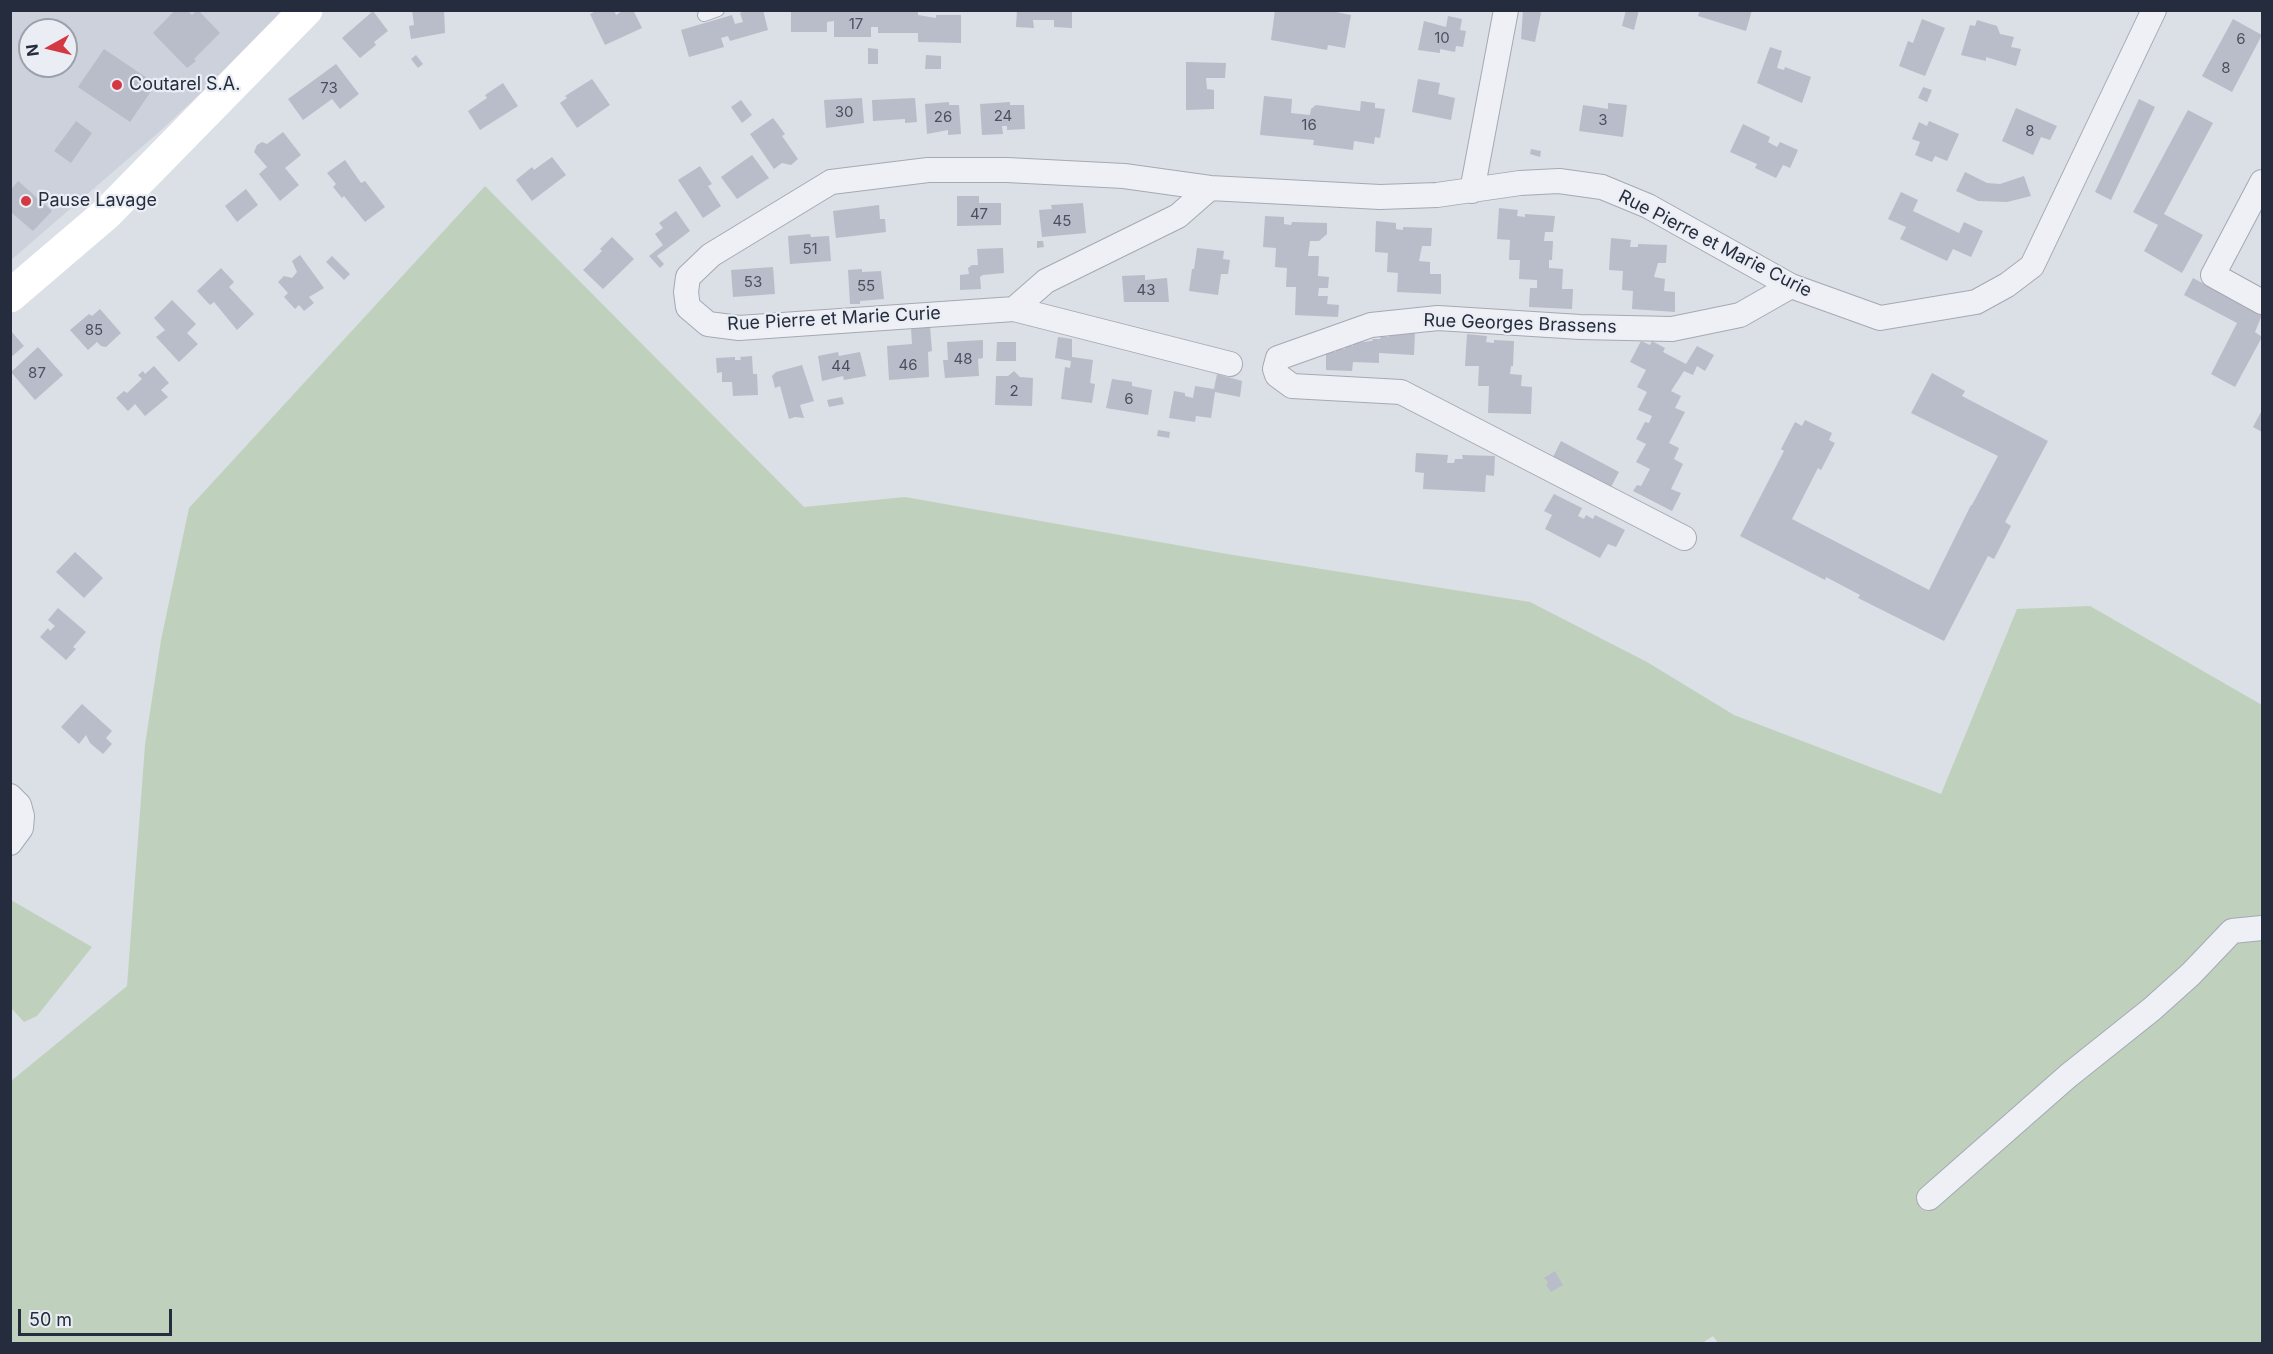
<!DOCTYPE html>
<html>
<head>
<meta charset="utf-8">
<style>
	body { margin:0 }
	#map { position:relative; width:2273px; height:1354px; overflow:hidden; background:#dbdfe6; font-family:Inter,sans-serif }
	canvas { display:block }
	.frame { position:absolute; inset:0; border:12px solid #252c3d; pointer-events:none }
	.north { position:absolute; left:18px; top:18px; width:60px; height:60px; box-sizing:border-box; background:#eaeef4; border:2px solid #9ba0ab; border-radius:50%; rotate:262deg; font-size:16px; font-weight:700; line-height:24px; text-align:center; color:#252c3d }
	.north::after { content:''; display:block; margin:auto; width:21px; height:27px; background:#d43843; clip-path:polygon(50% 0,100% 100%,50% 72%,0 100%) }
	.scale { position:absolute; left:18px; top:1309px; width:154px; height:27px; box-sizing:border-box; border:3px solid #252c3d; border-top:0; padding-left:8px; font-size:18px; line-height:21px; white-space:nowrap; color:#252c3d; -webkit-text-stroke:4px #eaeef4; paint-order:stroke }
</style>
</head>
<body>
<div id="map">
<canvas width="2273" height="1354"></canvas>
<div class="frame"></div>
<div class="north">N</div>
<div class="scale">50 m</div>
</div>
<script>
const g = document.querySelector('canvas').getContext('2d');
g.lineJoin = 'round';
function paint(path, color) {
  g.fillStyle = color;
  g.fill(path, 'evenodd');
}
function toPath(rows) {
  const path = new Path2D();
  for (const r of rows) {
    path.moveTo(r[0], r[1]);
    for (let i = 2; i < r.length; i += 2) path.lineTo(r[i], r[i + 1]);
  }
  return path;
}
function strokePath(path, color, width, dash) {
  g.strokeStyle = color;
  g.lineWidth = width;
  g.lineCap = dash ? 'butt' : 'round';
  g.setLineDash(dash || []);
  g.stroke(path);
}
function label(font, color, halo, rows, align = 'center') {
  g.font = font + ' Inter,sans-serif';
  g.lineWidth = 4.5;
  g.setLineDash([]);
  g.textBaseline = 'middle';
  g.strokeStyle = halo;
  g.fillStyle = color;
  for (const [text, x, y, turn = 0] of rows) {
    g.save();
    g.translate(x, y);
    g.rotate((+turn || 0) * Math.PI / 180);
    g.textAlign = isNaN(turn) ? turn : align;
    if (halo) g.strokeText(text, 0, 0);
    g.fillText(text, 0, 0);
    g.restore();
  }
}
paint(toPath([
	[11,11,289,11,158,133,11,260],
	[30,30,66,30,66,66,30,66]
]), '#cdd1dc');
paint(toPath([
	[485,186,804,507,905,497,1227,554,1530,602,1647,662,1734,715,1941,794,2017,609,2090,606,2262,705,2262,1343,1719,1344,1713,1336,1701,1344,11,1344,11,1081,127,986,145,745,161,640,189,508],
	[11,900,92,947,37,1016,24,1022,11,1008]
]), '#bfd1bc');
paint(toPath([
	[175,10,187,10,192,15,198,10,220,33,194,59,196,61,187,68,153,33],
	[412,10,444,10,445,33,411,39,409,26,414,25],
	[598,10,614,10,616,15,624,10,633,10,642,28,605,45,590,14],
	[748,10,763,10,768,30,730,41,728,36,721,38,724,47,689,57,681,30,732,15,735,24,743,22,740,13],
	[791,10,860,10,860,12,868,12,868,10,918,10,918,15,936,18,936,15,961,15,961,43,918,42,918,33,878,33,878,27,871,27,871,37,834,37,834,21,827,22,827,32,791,32],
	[1017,10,1072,10,1072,28,1054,27,1054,20,1033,20,1034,28,1016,27],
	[1275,10,1326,10,1351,15,1345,48,1328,45,1327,50,1271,40],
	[1523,10,1539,10,1541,13,1535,42,1521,39],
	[1626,10,1639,10,1634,30,1622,26],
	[1700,10,1752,10,1746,31,1698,16],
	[373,11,388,31,374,42,376,45,360,58,342,38],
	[1448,16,1462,19,1460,30,1466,31,1463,47,1456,46,1455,52,1440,49,1440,53,1418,50,1424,21,1446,27],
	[1922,19,1945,28,1925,76,1899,66,1908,41,1913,43],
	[2233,19,2262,35,2232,92,2202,76],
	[1977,20,1997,26,2000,34,2014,37,2011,47,2021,49,2016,66,1986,57,1986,61,1961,55,1970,25,1975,26],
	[1770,47,1782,51,1777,68,1784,70,1785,67,1811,77,1802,103,1757,83],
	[868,48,878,49,878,64,868,64],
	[104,49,156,84,130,122,78,87],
	[416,55,423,64,418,68,411,59],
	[926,55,941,56,941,69,925,69],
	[1186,62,1226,63,1225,78,1206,78,1207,89,1214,90,1214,109,1186,110],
	[336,64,359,94,340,109,332,99,303,120,288,99],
	[592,79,610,105,577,128,560,103,567,98,565,96],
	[1418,79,1440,83,1438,94,1455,98,1451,120,1412,112],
	[503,83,518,106,480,130,468,111,487,98,485,95],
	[1923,87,1932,90,1927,102,1918,98],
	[1264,96,1292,99,1291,113,1310,115,1311,109,1316,105,1360,111,1361,101,1375,103,1375,108,1385,109,1380,138,1375,137,1374,144,1354,141,1353,150,1313,145,1314,140,1260,135],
	[862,98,864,123,826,128,824,100],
	[915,98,917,122,905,123,905,119,873,121,872,100],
	[2139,99,2155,107,2111,200,2095,192],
	[741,100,752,115,742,123,731,107],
	[949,102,949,105,959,105,961,134,948,135,948,130,927,134,925,104],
	[1010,102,1010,105,1024,105,1025,129,1007,130,1007,126,1002,126,1003,134,982,135,980,104],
	[1608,103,1627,105,1623,137,1579,131,1583,105,1608,109],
	[2016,108,2057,126,2050,140,2041,137,2033,155,2002,141],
	[2188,110,2213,123,2164,214,2203,235,2182,273,2144,251,2158,225,2133,212],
	[773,118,785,134,782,136,798,159,791,165,782,163,774,169,750,134],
	[76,121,92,133,71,163,54,151],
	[1929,121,1959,134,1947,161,1935,156,1932,162,1915,155,1920,142,1912,139,1919,122,1927,126],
	[1743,124,1770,137,1768,142,1777,147,1780,142,1798,150,1790,168,1783,165,1776,178,1755,168,1757,164,1730,152],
	[283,132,301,155,285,168,299,185,280,201,259,174,267,167,254,152,257,145,262,142,267,144],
	[1531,149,1541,151,1540,157,1530,154],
	[752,155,769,178,737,199,721,177],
	[552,157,566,175,532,201,516,180,532,167,534,170],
	[345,160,361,183,365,181,385,207,365,222,344,196,342,198,333,187,336,184,327,173],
	[700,166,712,184,708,186,721,206,703,218,678,180],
	[1965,172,1987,183,2000,184,2024,176,2031,196,2007,202,1978,201,1956,191],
	[18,181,52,211,33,231,12,213,10,215,10,191],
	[246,189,258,205,237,222,225,206],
	[1901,192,1918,200,1913,211,1959,233,1964,222,1983,231,1971,257,1953,249,1947,261,1900,239,1906,227,1888,219],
	[957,196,979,196,979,203,1001,203,1001,225,957,226],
	[1083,203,1086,233,1042,237,1039,210,1052,209,1051,205],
	[879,205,880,219,885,219,886,232,836,238,833,211],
	[1499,208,1518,210,1517,216,1525,217,1525,214,1555,216,1553,232,1545,232,1544,241,1553,241,1552,260,1549,260,1549,268,1563,269,1562,289,1573,289,1572,309,1529,307,1530,288,1537,288,1537,280,1519,279,1520,260,1509,260,1510,240,1497,239],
	[676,211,690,231,657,256,664,264,660,268,649,256,663,245,655,234,663,228,659,223],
	[1265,216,1284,217,1284,224,1291,225,1292,222,1327,223,1327,234,1319,241,1310,241,1308,256,1319,256,1318,276,1329,277,1328,288,1319,288,1318,296,1328,296,1327,304,1339,305,1338,317,1295,315,1296,287,1286,287,1287,268,1275,267,1276,248,1263,247],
	[1376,221,1396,223,1396,229,1403,230,1403,227,1432,228,1431,246,1422,246,1419,261,1430,262,1430,274,1441,274,1441,294,1397,292,1398,273,1387,272,1388,253,1375,252],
	[810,234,811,237,829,236,831,261,790,264,788,236],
	[612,237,634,259,603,289,583,270,602,251,600,249],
	[1611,238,1631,240,1630,247,1638,247,1638,244,1667,245,1666,263,1658,263,1654,277,1665,279,1664,291,1675,292,1675,312,1632,309,1633,291,1622,290,1623,271,1609,270],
	[1037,241,1043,241,1044,247,1037,248],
	[1003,248,1004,273,983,275,980,277,981,289,960,290,960,275,969,274,968,268,972,265,978,265,977,249],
	[1197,248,1224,251,1223,259,1230,260,1228,274,1221,274,1218,295,1189,291,1192,269,1194,269],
	[300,255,324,288,309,297,314,303,304,311,299,305,295,309,284,297,288,293,278,282,284,276,292,278,297,272,292,261],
	[332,256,350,274,344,280,326,262],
	[773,267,775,294,733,297,731,270],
	[221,268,234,282,229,287,254,314,237,330,214,302,210,305,197,291],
	[862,269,862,272,881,271,884,299,860,301,860,304,850,304,848,270],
	[1145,275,1145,280,1167,278,1169,302,1124,302,1122,276],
	[2193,278,2262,315,2255,332,2262,337,2235,387,2211,374,2237,323,2184,295],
	[172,300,196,324,187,333,198,344,179,362,156,337,165,330,154,318],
	[100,309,121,333,106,347,101,346,97,342,88,350,70,330,89,314,92,316],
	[930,326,932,351,928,352,929,377,889,380,887,346,912,344,911,328],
	[10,330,24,346,10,358],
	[1415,331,1414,355,1379,353,1379,363,1353,362,1352,371,1326,370,1326,352,1336,352,1336,349,1345,349,1345,346,1353,346,1354,343,1372,341,1373,339,1380,339,1381,336,1389,337,1389,333],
	[1467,334,1487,336,1486,342,1494,343,1494,340,1514,341,1513,366,1511,366,1510,374,1522,375,1521,386,1532,387,1531,414,1488,413,1489,386,1478,386,1479,366,1465,366],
	[1058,337,1072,339,1072,357,1093,360,1090,383,1095,384,1092,403,1061,399,1065,367,1070,368,1071,361,1055,358],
	[983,340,983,358,978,359,979,376,945,378,943,360,948,360,947,342],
	[1641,341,1650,345,1652,341,1665,348,1663,352,1686,364,1697,346,1714,355,1705,371,1697,366,1693,375,1684,371,1671,391,1681,396,1675,408,1685,412,1669,443,1679,448,1674,459,1683,464,1671,489,1681,493,1672,511,1633,491,1637,485,1641,486,1650,469,1636,462,1646,444,1636,439,1645,422,1649,423,1652,416,1638,410,1647,392,1637,387,1646,370,1630,362],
	[997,342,1016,342,1016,361,996,361],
	[38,347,63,375,35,400,11,372],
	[838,352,839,356,860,352,866,376,844,380,843,376,822,381,818,356],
	[752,356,753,374,757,374,758,395,733,396,732,382,722,382,722,372,717,373,716,358,735,357,735,360,741,360,740,357],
	[802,365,814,401,800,405,804,418,795,417,789,419,780,386,775,388,772,376,776,372],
	[154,366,169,383,161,390,168,397,145,416,135,404,128,411,116,398,124,391,127,393,142,379,138,375,143,371,145,374],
	[1014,371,1020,377,1033,378,1032,406,995,405,996,376,1008,376],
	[1932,373,1965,391,1962,396,2048,441,2005,522,2011,526,1994,559,1988,556,1944,641,1858,598,1860,595,1826,577,1825,580,1740,536,1784,451,1781,449,1795,422,1802,426,1805,420,1832,433,1829,440,1835,443,1821,470,1818,468,1792,519,1929,590,1971,505,1972,505,1998,456,1911,413],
	[1217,374,1242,381,1240,397,1215,392,1211,418,1196,416,1195,422,1169,418,1174,391,1185,393,1185,396,1193,398,1195,386,1214,389],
	[1112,379,1132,382,1132,386,1152,390,1148,415,1106,408],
	[842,397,844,404,829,407,827,400],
	[2262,410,2262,432,2253,427],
	[1158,430,1170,432,1169,438,1157,436],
	[1561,441,1619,472,1610,489,1552,459],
	[1416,453,1448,455,1447,463,1454,463,1455,459,1463,459,1462,455,1495,456,1494,476,1486,475,1485,492,1423,489,1424,473,1415,472],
	[1554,494,1582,508,1578,516,1584,519,1586,515,1593,519,1595,515,1625,530,1616,547,1608,544,1600,558,1545,529,1552,515,1544,511],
	[75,552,103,578,84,598,56,572],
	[58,608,86,632,73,647,76,649,66,660,40,637,48,628,50,631,55,626,48,620],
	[82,704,112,731,106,738,112,744,103,754,90,743,86,735,79,744,61,727],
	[1555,1271,1563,1285,1551,1292,1546,1285,1548,1282,1544,1278]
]), '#b8bdc9');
const lane = toPath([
	[704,15,718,10]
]);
const street = toPath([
	[2262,182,2213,275,2262,302],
	[1210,188,1178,216,1046,281,1014,309,739,328,708,324,688,307,686,292,688,277,711,255,831,182,928,170,1007,170,1124,176,1210,188,1380,197,1437,195,1520,183,1559,181,1602,187,1648,206,1791,286,1880,318,1976,302,2007,285,2032,266,2154,10],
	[1472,191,1506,10],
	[1014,309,1230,364],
	[1684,538,1401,392,1292,386,1277,375,1275,369,1278,358,1371,325,1438,318,1580,327,1672,329,1740,315,1791,286],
	[10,796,19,805,22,816,21,828,10,843],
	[1929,1198,2068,1076,2152,1009,2191,974,2232,931,2262,928]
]);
strokePath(lane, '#a4a9b3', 14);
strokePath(street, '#a4a9b3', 26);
strokePath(lane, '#eef0f5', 12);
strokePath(street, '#eef0f5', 24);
strokePath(toPath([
	[10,296,106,214,306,10]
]), '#fff', 33);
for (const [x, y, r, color] of [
	[117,85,6,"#d43843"],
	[26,201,6,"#d43843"]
]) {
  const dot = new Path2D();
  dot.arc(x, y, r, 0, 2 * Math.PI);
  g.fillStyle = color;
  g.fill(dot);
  strokePath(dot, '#eaeef4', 2);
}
label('15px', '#4a5060', null, [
	["17",856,24],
	["10",1442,38],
	["6",2241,39],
	["8",2226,68],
	["73",329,88],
	["30",844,112],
	["24",1003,116],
	["26",943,117],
	["3",1603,120],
	["16",1309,125],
	["8",2030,131],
	["47",979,214],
	["45",1062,221],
	["51",810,249],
	["53",753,282],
	["55",866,286],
	["43",1146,290],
	["85",94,330],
	["48",963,359],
	["46",908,365],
	["44",841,366],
	["87",37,373],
	["2",1014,391],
	["6",1129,399]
]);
label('18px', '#252c3d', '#eaeef4', [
	["Coutarel S.A.",129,85],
	["Pause Lavage",38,201]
], 'left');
label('18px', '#252c3d', '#eaeef4', [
	["Rue Pierre et Marie Curie",1715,244,27],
	["Rue Pierre et Marie Curie",834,319,-3],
	["Rue Georges Brassens",1520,324,2]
]);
</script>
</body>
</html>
